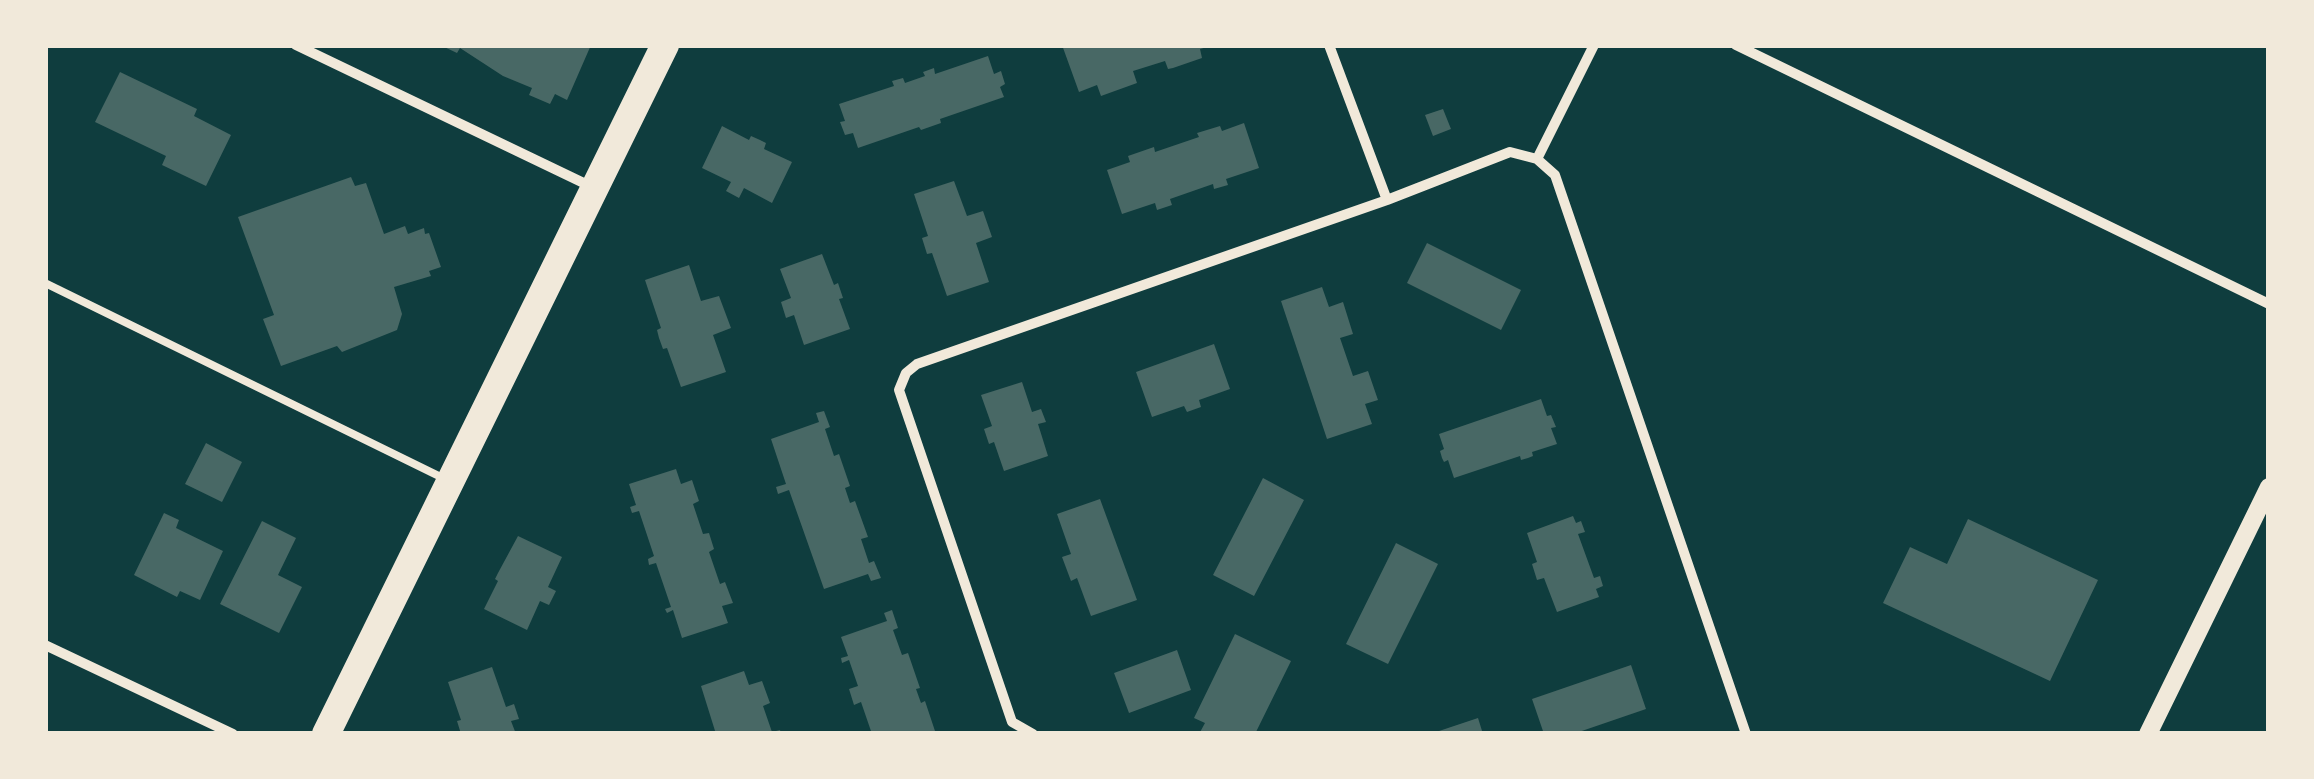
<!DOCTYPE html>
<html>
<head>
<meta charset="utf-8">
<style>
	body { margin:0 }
	#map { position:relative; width:2314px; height:779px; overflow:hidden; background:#0f3d3e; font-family:"Archivo Narrow",sans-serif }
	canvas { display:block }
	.frame { position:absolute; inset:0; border:48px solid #f1e9da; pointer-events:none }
</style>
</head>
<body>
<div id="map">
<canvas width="2314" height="779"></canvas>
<div class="frame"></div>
</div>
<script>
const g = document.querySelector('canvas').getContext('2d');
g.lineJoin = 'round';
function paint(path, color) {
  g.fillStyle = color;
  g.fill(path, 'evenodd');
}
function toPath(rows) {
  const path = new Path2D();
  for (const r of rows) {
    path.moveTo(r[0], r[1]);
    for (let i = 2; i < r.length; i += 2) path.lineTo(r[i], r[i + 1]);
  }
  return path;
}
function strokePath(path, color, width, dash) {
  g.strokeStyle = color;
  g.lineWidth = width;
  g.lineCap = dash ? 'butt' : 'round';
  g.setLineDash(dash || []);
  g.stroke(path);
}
paint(toPath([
	[440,45,591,45,567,100,555,94,550,104,529,95,532,88,503,76,460,48,457,53],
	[1062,45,1211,45,1211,46,1200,49,1202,58,1173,68,1168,69,1165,61,1133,71,1137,83,1101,96,1097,85,1079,92],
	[988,56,994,74,1001,71,1005,84,1000,87,1004,97,940,119,941,123,921,130,919,127,858,148,853,133,845,135,840,122,845,121,839,104,894,86,892,81,903,78,905,83,925,76,923,72,934,68,935,74],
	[120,72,197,109,194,116,231,135,206,186,162,165,166,156,95,122],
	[1443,109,1451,129,1433,136,1425,115],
	[1244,123,1259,168,1226,179,1228,185,1214,189,1213,184,1170,199,1172,205,1157,210,1155,203,1122,214,1107,170,1130,162,1128,156,1154,147,1155,152,1199,137,1197,133,1220,126,1222,131],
	[722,126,749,140,751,136,760,140,766,143,764,149,792,162,772,203,744,188,739,198,726,191,731,182,702,168],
	[351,177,355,186,366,183,384,234,405,226,408,234,424,228,425,234,429,233,441,267,429,271,431,276,394,287,402,314,397,330,342,352,337,346,281,366,263,319,274,315,238,217],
	[954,181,967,216,983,211,992,237,976,243,989,282,947,296,932,253,927,254,922,238,928,236,914,194],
	[1427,243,1521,290,1501,330,1407,283],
	[822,254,834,285,838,283,843,298,839,299,850,329,804,345,794,315,786,318,781,302,791,298,780,269],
	[689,265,701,301,719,296,731,328,713,335,726,372,681,387,667,348,663,349,659,338,657,330,661,328,645,280],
	[1322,287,1329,307,1343,302,1353,334,1340,338,1353,376,1368,371,1378,400,1365,404,1372,424,1327,439,1281,301],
	[1214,344,1230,389,1199,400,1201,407,1187,412,1184,406,1152,417,1136,372],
	[1022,382,1032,412,1041,409,1046,422,1038,424,1048,456,1004,471,994,442,989,444,984,429,992,426,981,395],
	[1541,399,1547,416,1551,415,1556,427,1551,428,1557,444,1532,452,1533,456,1528,458,1521,460,1520,456,1454,478,1448,460,1444,462,1442,458,1440,451,1444,449,1439,434],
	[824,411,830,427,825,429,834,456,839,454,850,486,845,488,850,503,855,501,868,537,861,539,869,563,874,561,881,578,871,581,868,574,824,589,789,490,778,494,776,487,786,484,771,439,819,422,816,413],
	[206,443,242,462,222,502,185,484],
	[676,469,681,484,692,480,699,501,693,504,703,534,709,533,714,549,709,552,720,584,725,582,733,603,722,606,728,623,682,638,673,610,667,613,665,609,671,607,656,563,649,565,648,559,654,556,639,511,632,513,630,507,636,505,629,484],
	[1263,478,1304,500,1254,596,1213,575],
	[1100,499,1137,600,1091,616,1077,578,1071,581,1062,557,1071,554,1057,514],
	[164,513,179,520,176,528,223,551,200,600,180,591,177,597,134,575],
	[1573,516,1576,523,1581,521,1585,532,1578,534,1594,578,1600,576,1603,586,1596,589,1599,597,1557,612,1544,578,1537,580,1532,564,1537,562,1527,533],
	[1968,519,2098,580,2050,681,1883,603,1910,547,1947,564],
	[262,521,296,538,278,575,302,587,279,633,220,604],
	[518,536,562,557,548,587,556,591,549,605,540,601,527,630,484,609,498,581,495,579,498,573],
	[1396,543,1438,564,1388,664,1346,644],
	[892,610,898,628,893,630,902,655,908,653,920,688,916,689,921,703,925,701,936,734,872,734,861,702,854,705,849,689,858,686,849,660,842,663,841,658,848,656,841,637,887,621,884,613],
	[1235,634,1291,661,1255,734,1199,734,1205,723,1194,718],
	[1177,650,1191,690,1129,713,1114,673],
	[1631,665,1646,709,1573,734,1544,734,1532,699],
	[492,667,506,707,514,704,519,719,511,721,516,734,461,734,457,721,461,720,448,682],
	[744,671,749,685,762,681,770,703,763,706,772,732,780,730,781,734,716,734,701,686],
	[1478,718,1483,734,1433,734,1433,733]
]), '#486865');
strokePath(toPath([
	[45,283,445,479]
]), '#f1e9da', 8);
strokePath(toPath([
	[296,45,592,187],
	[1329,45,1387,200],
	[1736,45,2269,304],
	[1537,159,1594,45],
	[45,645,233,734],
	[1033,734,1012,722,899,390,906,373,917,364,1387,200,1510,152,1537,159,1555,175,1746,734]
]), '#f1e9da', 10);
strokePath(toPath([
	[2148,734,2269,487]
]), '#f1e9da', 18);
strokePath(toPath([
	[326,734,665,45]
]), '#f1e9da', 28);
</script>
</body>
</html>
